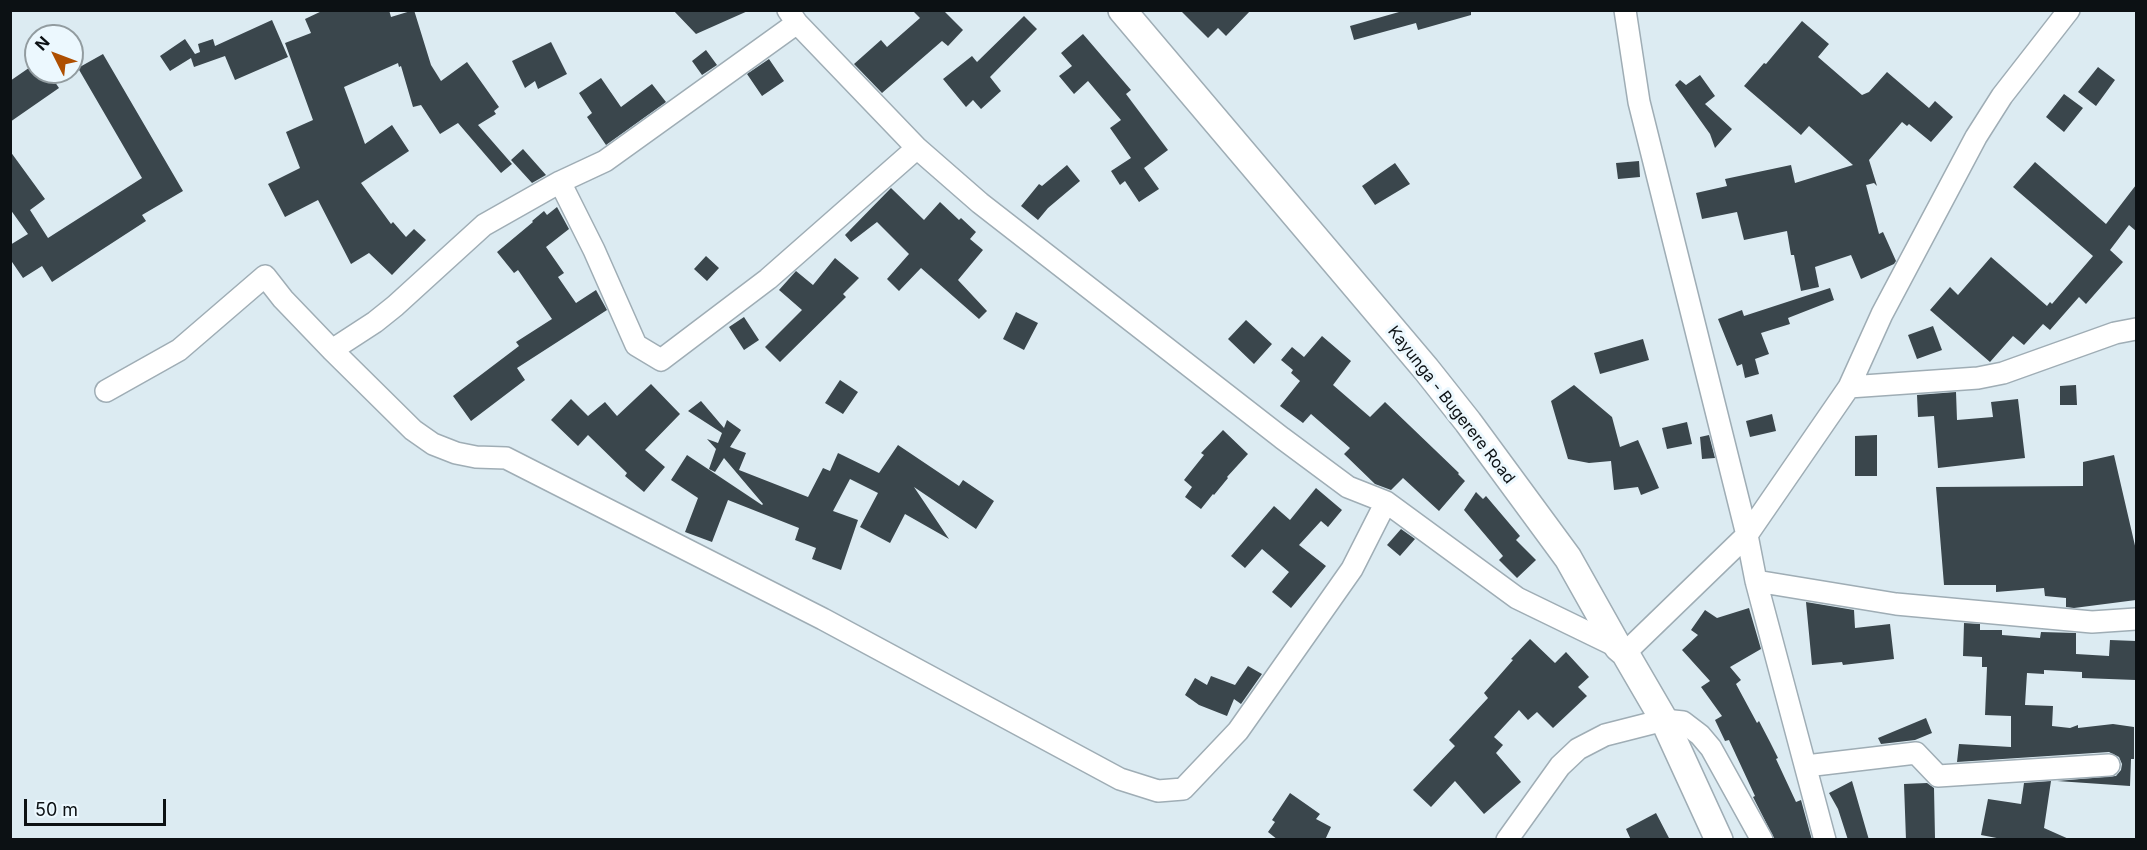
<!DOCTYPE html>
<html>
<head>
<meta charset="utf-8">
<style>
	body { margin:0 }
	#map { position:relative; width:2147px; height:850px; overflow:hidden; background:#dcebf2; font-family:Inter,sans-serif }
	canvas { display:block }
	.frame { position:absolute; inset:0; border:12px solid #0c1114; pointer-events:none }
	.north { position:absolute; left:24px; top:24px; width:60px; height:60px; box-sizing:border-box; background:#ecf8fe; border:2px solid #929ca0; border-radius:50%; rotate:312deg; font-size:16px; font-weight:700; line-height:24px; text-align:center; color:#0c1114 }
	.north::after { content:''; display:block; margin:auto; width:21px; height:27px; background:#ae4f01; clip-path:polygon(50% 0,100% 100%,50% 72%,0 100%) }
	.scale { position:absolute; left:24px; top:799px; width:142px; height:27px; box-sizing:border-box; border:3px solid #0c1114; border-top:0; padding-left:8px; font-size:18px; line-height:21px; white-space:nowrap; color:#0c1114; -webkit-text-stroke:4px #ecf8fe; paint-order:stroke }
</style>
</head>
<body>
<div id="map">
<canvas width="2147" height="850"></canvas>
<div class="frame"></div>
<div class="north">N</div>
<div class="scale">50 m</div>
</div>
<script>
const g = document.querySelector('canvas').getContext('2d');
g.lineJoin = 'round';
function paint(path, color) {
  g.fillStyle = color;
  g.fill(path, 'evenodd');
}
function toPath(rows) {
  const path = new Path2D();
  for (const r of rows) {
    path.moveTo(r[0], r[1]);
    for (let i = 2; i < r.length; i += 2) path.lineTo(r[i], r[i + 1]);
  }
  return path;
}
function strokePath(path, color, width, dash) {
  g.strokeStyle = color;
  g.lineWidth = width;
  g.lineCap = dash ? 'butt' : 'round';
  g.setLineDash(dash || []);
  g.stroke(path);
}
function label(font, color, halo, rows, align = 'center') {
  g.font = font + ' Inter,sans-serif';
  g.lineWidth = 6;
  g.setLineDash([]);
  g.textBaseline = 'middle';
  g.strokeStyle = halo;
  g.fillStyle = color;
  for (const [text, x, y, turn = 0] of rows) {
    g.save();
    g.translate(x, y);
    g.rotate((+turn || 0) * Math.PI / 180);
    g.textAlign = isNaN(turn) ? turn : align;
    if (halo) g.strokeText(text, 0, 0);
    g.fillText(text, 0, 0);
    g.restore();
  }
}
paint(toPath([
	[324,10,389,10,391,17,414,10,431,65,441,81,467,62,499,107,494,111,496,114,478,125,512,164,501,173,458,123,440,134,421,105,413,107,401,66,399,67,398,63,344,87,365,144,392,125,409,151,361,183,391,224,393,222,406,237,414,229,426,240,392,275,369,253,351,264,318,200,285,217,268,184,300,168,286,132,313,120,285,43,311,33,305,19],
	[673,10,750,10,696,34],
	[912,10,943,10,963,30,948,46,942,41,882,93,854,64,881,40,887,47,920,18],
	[1180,10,1251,10,1226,36,1218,28,1208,38],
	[1406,10,1471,10,1471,15,1418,30,1416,23,1354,40,1350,26],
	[1024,16,1037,29,990,77,1001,91,981,109,973,100,966,107,943,79,972,56,977,62],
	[272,20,288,57,235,80,225,56,194,67,191,58,170,71,160,56,185,39,195,54,200,52,198,44,213,39,215,46],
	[1802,21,1829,44,1818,57,1862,95,1869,92,1887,72,1929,108,1935,101,1953,117,1931,142,1909,124,1907,126,1902,122,1869,160,1877,186,1874,183,1866,185,1879,234,1883,232,1896,261,1894,264,1861,279,1851,255,1815,267,1819,287,1801,291,1794,255,1791,255,1787,231,1744,240,1737,212,1702,219,1696,193,1727,186,1725,179,1791,165,1795,183,1853,165,1809,126,1801,135,1744,86,1764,63,1766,64],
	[1083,34,1131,90,1126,94,1168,150,1144,168,1159,189,1139,202,1125,181,1120,185,1111,171,1131,158,1110,128,1121,120,1088,81,1074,94,1059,76,1072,66,1061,53],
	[551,42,567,74,538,89,535,81,525,88,512,61],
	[706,50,717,65,702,75,692,61],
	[103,54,183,191,142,215,146,221,52,282,42,266,23,278,10,259,10,245,28,234,10,209,10,151,45,199,30,210,48,238,142,178,78,68],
	[769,59,784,81,762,96,747,74],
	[36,63,36,72,48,72,59,88,10,122,10,81],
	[2098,67,2115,80,2096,106,2078,92],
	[1700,75,1715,96,1705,104,1732,129,1715,148,1710,134,1675,85,1680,80,1686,85],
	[601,78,621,107,652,84,666,102,606,145,587,117,592,113,579,93],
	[2064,94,2083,108,2064,132,2046,117],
	[523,149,546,175,532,183,511,160],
	[1639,161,1640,177,1618,179,1616,163],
	[2035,162,2106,224,2136,185,2136,231,2129,225,2110,250,2123,262,2086,304,2079,297,2050,330,2043,324,2024,345,2013,336,1990,362,1930,310,1950,287,1958,295,1991,257,2047,306,2050,302,2052,304,2093,256,2013,187],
	[1395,163,1410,184,1375,205,1362,186],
	[1067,165,1080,181,1048,208,1038,220,1021,206,1039,184,1042,186],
	[891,188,924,220,940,202,959,220,961,218,976,232,970,239,983,250,958,280,987,311,979,319,921,268,899,291,887,279,909,254,877,222,851,242,845,235],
	[557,207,569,229,546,247,564,273,558,277,576,303,596,290,607,310,517,368,525,380,471,421,453,396,519,346,516,342,552,319,518,270,514,273,497,252,533,222,532,221,544,211,547,215],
	[706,256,719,268,707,281,694,269],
	[835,258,859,278,843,294,846,297,780,362,765,347,802,310,779,290,796,271,813,285],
	[1830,288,1834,300,1788,318,1790,324,1761,333,1769,354,1755,359,1759,374,1745,378,1742,364,1737,366,1718,319,1742,310,1744,316],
	[1016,312,1038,323,1024,350,1003,339],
	[744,317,759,340,744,350,729,327],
	[1246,320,1272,344,1254,364,1228,339],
	[1933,326,1942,350,1917,359,1908,335],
	[1322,336,1351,361,1333,385,1370,417,1385,402,1459,473,1458,474,1465,481,1439,511,1403,478,1391,490,1375,484,1344,454,1350,448,1311,414,1303,423,1280,406,1300,381,1291,373,1293,370,1281,360,1292,347,1304,357],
	[1643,339,1649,360,1600,374,1594,353],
	[840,380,858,392,843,414,825,403],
	[651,384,680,414,645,450,665,467,644,492,625,476,627,473,588,435,578,446,551,420,571,399,588,416,605,402,617,416],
	[1574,385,1612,417,1620,447,1638,440,1659,488,1641,495,1638,487,1614,490,1611,461,1589,463,1568,459,1551,401],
	[2076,385,2077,405,2060,405,2060,386],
	[1956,392,1957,420,1993,417,1991,402,2018,399,2025,458,1938,468,1934,416,1918,417,1917,395],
	[701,401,724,428,727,420,741,430,730,447,746,453,739,470,808,497,823,468,830,471,838,453,879,473,898,445,959,486,963,480,994,501,976,529,914,487,949,539,905,514,890,543,860,527,878,493,850,479,833,511,858,520,841,570,812,559,816,548,795,540,799,528,728,500,712,542,685,532,698,498,671,480,687,455,762,505,763,504,724,458,715,472,709,469,716,449,707,439,718,443,722,433,688,411],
	[1772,414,1776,431,1750,437,1746,421],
	[1687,422,1692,444,1667,449,1662,428],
	[1223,430,1248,454,1227,477,1228,478,1214,495,1213,494,1201,509,1185,497,1192,487,1184,480,1204,455,1201,453],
	[1709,435,1715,458,1702,459,1700,437],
	[1877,435,1877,476,1855,476,1855,436],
	[2114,455,2136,550,2136,600,2074,608,2066,607,2066,598,2045,596,2044,588,1996,592,1996,585,1944,585,1936,487,2083,486,2083,462],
	[1316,488,1342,510,1328,527,1321,521,1299,545,1326,566,1291,608,1272,592,1289,572,1262,549,1245,568,1231,556,1274,506,1290,520],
	[1476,492,1483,499,1486,496,1520,536,1516,540,1536,560,1517,578,1499,560,1503,556,1464,510],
	[1401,529,1415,539,1400,556,1387,545],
	[1806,602,1854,610,1855,628,1890,624,1894,659,1843,665,1842,662,1812,665],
	[1749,608,1761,649,1730,667,1741,680,1736,684,1757,723,1759,721,1770,742,1778,758,1776,759,1796,802,1801,800,1812,840,1775,840,1753,797,1755,796,1729,740,1725,741,1715,720,1722,716,1701,687,1710,681,1682,650,1698,635,1691,630,1705,610,1717,618],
	[1964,623,1980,624,1980,630,2002,630,2002,635,2040,638,2041,632,2076,633,2076,654,2109,656,2110,640,2136,641,2136,680,2082,678,2082,672,2044,670,2044,674,2027,673,2025,705,2053,706,2052,726,2070,728,2078,725,2078,728,2113,724,2134,727,2134,759,2131,759,2130,786,2057,781,2116,776,2121,770,2122,764,2119,757,2109,752,1957,762,1959,744,2011,747,2011,716,1985,715,1987,667,1982,667,1982,657,1963,656],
	[1530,639,1555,663,1566,652,1589,677,1578,687,1587,696,1553,728,1537,712,1528,720,1519,710,1494,737,1503,745,1496,753,1521,782,1484,814,1455,781,1431,807,1413,790,1455,746,1449,740,1488,698,1484,693,1513,660,1511,659],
	[1248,666,1262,674,1241,704,1234,699,1227,716,1199,705,1185,695,1195,678,1207,685,1211,676,1235,685],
	[1926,718,1932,733,1915,740,1881,744,1878,738],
	[1852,781,1869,840,1848,840,1838,809,1829,793],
	[2051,781,2044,828,2071,840,2007,840,1981,835,1988,799,2021,804,2024,783],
	[1927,783,1934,788,1935,838,1906,840,1904,784],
	[1290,793,1320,814,1316,819,1331,827,1325,840,1278,840,1268,832,1275,822,1272,820],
	[1656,813,1670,840,1631,840,1626,829]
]), '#3a464c');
const minor = toPath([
	[788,10,797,23,917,148,980,203,1282,438,1348,487,1386,502,1517,598,1618,647],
	[1625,10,1639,102,1747,535,1756,581,1825,840],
	[560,182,594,250,636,345,661,360,768,279,917,148],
	[332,350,375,322,395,306,484,225,560,182,605,161,797,23],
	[1849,387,1882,314,1976,137,2002,96,2069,10],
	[106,391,179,350,265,276,283,299,332,350,413,430,433,444,456,453,476,457,506,458,823,619,1120,779,1158,791,1183,789,1238,731,1352,569,1386,502],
	[1756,581,1896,604,2092,622,2136,619],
	[1625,653,1747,535,1849,387,1978,378,2003,373,2115,333,2136,329],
	[1806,766,1916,753,1938,776,2109,765],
	[1507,840,1560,766,1578,749,1605,735,1664,720,1683,722,1700,735,1711,748,1762,840]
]);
const major = toPath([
	[1122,10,1426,369,1468,422,1568,558,1618,647,1625,653,1664,720,1719,840]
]);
strokePath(minor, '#9fadb5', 24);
strokePath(major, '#9fadb5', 30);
strokePath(minor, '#fff', 21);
strokePath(major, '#fff', 27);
label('16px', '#0c1114', '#ecf8fe', [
	["Kayunga - Bugerere Road",1451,405,52]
]);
</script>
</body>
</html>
